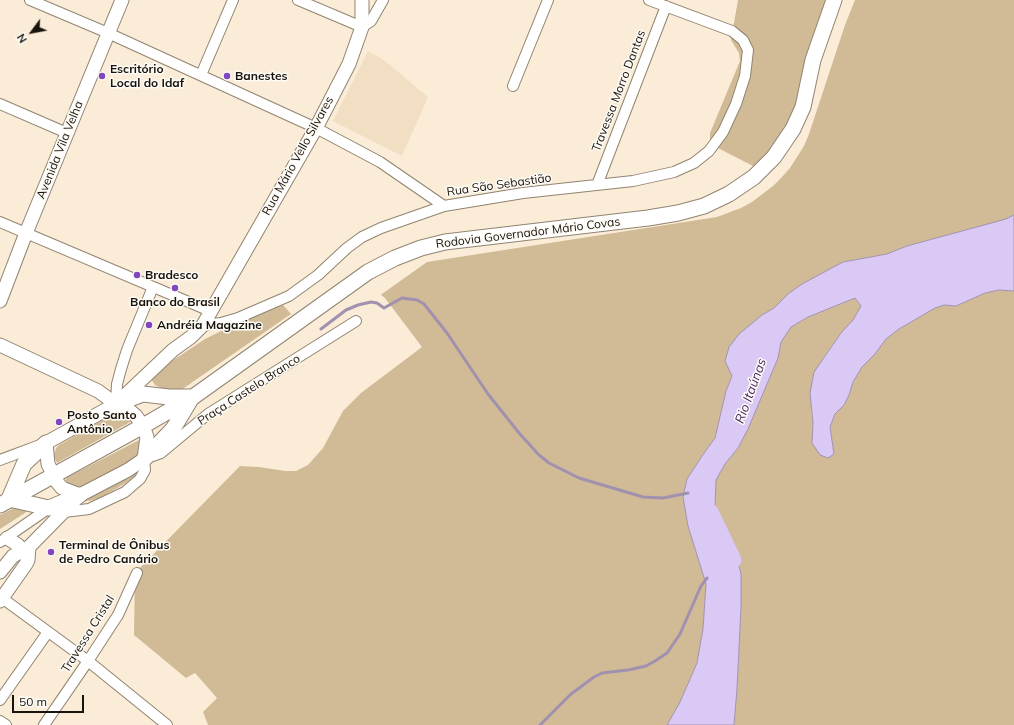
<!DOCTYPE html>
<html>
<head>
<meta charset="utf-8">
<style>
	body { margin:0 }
	#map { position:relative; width:1014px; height:725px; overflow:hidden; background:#faecd6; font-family:Mulish,sans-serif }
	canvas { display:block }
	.north { position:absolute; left:12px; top:12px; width:40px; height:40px; -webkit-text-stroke:3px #fefbf6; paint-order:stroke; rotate:238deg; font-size:11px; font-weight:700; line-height:16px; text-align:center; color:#18130b }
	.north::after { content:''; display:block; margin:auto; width:14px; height:18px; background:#18130b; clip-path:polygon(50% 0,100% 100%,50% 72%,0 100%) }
	.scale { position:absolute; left:12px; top:695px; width:72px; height:18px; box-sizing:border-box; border:2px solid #18130b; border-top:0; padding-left:5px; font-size:12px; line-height:14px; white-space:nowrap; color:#18130b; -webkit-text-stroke:3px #fefbf6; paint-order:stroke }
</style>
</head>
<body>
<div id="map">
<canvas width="1014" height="725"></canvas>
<div class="north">N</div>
<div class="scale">50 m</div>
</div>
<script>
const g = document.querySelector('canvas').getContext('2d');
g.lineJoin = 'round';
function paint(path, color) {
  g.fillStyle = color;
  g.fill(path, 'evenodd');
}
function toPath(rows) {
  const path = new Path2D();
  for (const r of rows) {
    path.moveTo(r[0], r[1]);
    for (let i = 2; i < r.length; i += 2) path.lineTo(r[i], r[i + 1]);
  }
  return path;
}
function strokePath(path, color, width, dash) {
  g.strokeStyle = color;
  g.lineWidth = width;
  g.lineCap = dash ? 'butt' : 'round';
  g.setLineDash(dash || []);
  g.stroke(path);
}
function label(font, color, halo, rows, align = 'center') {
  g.font = font + ' Mulish,sans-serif';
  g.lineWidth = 3;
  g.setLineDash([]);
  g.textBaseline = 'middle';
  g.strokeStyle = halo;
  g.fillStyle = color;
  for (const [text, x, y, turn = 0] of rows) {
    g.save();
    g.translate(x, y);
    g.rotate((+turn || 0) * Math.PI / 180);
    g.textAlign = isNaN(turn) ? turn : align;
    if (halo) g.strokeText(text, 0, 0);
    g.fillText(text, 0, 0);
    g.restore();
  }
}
paint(toPath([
	[368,51,384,60,428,97,402,156,333,121]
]), '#f2dfc3');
paint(toPath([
	[738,0,829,0,803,92,780,143,755,167,710,144,710,133,740,61,739,53,731,40],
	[855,0,1014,0,1014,215,1006,219,907,246,887,254,843,262,802,284,788,294,774,308,762,315,725,361,732,375,726,391,715,438,702,456,687,479,683,497,688,526,706,584,703,629,697,663,680,702,667,725,208,725,203,712,217,698,195,673,186,678,134,635,135,573,240,466,259,467,285,471,296,471,308,465,323,448,343,411,361,393,422,347,385,298,381,295,382,294,427,262,717,217,741,208,752,202,773,186,782,177,790,168,804,146,809,134,845,25],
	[999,290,1014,291,1014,725,734,725,737,689,741,607,736,553,720,537,715,507,716,480,725,464,738,448,758,405,778,358,781,342,791,327,808,317,855,298,861,306,853,320,841,333,824,357,811,409,813,423,812,443,834,454,830,427,835,414,844,405,849,395,853,382,862,367,875,354,886,339,899,329,935,308,944,305,956,306,985,293],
	[283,305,291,314,181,390,165,390,155,385,151,379,151,375,205,339,237,323],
	[118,411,125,413,132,421,57,463,54,456,56,448,59,445],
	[141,439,142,443,137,457,81,488,69,484,66,481,66,478],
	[136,472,136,475,126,483,100,498,90,501,85,500],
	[14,508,28,509,25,513,0,529,0,515]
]), '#d1ba96');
const water = toPath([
	[1014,215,1014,291,999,290,985,293,956,306,944,305,935,308,899,329,886,339,875,354,862,367,853,382,849,395,844,405,835,414,830,427,834,454,828,458,820,455,812,443,813,423,810,393,814,372,841,333,853,320,861,306,855,298,808,317,791,327,781,342,778,358,748,429,738,448,725,464,716,480,715,507,720,537,736,553,741,574,741,607,737,689,734,725,667,725,680,702,697,663,703,629,706,584,688,526,683,497,687,479,702,456,715,438,726,391,732,376,725,361,729,347,739,334,762,315,774,308,788,294,802,284,843,262,887,254,907,246,1006,219,1014,215]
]);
paint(water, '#dac8f5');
strokePath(water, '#a092af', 1);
strokePath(toPath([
	[321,329,346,310,358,305,371,302,377,303,384,308,402,298,417,300,424,304,447,333,488,394,519,433,539,455,549,463,579,478,643,497,663,498,688,493],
	[540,725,571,694,594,677,602,673,628,670,646,666,655,661,667,653,680,634,701,586,707,578]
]), '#a092af', 3);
strokePath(toPath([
	[710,512,733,560]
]), '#dac8f5', 17);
const minor = toPath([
	[30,0,108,33,316,128,380,162,444,206],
	[298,0,362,27,371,21,383,0],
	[201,75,233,0],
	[513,86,548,0],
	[0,104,67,133],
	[597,185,666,6],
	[0,222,210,311],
	[203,325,221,323,238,318,289,296,318,275,347,248,362,237,381,228,444,206,523,193,633,181,674,172,694,163,709,151,723,132,736,104,745,76,748,50,743,40,732,31,649,0],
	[116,404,117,384,121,369,127,350,153,287],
	[0,460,40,445],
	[0,542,49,508,64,512,89,509,125,492,140,479,145,470,144,459,161,453,208,414,356,321],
	[2,598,88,661,167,725],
	[0,700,48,632],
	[0,721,6,725],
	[44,725,88,661,118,615,137,573]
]);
const major = toPath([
	[0,301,26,233,122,0],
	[0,345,98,391,116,404,129,410,136,416,143,426,147,437,144,459,128,470,80,495,29,547,13,556,0,572],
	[80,495,62,488,57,482,48,464,46,443,116,404,173,350,191,337,203,325,316,128,349,64,362,27,362,0],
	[7,538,18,545,22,550],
	[0,601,26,564,28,560,29,547]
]);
const highway = toPath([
	[116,404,143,394,169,397,192,397],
	[144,459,173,429,191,399],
	[9,499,49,508,80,495],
	[9,499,24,464,46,443],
	[0,505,143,426,193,397,368,272,395,258,421,248,445,242,648,218,678,213,704,206,729,194,754,177,774,157,793,129,803,107,813,60,834,0]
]);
strokePath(minor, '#918470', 12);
strokePath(major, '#918470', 15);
strokePath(highway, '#918470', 17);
strokePath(minor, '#fff', 10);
strokePath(major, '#fff', 13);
strokePath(highway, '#fff', 15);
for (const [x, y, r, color] of [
	[102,76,4,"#8146bd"],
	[227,76,4,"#8146bd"],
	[137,275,4,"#8146bd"],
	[175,288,4,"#8146bd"],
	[149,325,4,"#8146bd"],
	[59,422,4,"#8146bd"],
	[51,552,4,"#8146bd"]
]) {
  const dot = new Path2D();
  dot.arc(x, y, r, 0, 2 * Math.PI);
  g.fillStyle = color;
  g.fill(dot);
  strokePath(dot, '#fefbf6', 1.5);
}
label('bold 12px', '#18130b', '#fefbf6', [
	["Escritório",110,69],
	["Local do Idaf",110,83],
	["Banestes",235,76],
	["Bradesco",145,275],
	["Banco do Brasil",175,302,"center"],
	["Andréia Magazine",157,325],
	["Posto Santo",67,415],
	["Antônio",67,429],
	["Terminal de Ônibus",59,545],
	["de Pedro Canário",59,559]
], 'left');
label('12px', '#18130b', '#fefbf6', [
	["Travessa Morro Dantas",619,91,-69],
	["Avenida Vila Velha",60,150,-68],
	["Rua Mário Vello Silvares",298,156,-61],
	["Rua São Sebastião",499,185,-8],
	["Rodovia Governador Mário Covas",528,233,-7],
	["Praça Castelo Branco",249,390,-33],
	["Travessa Cristal",88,634,-58]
]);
label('italic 13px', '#462c63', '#fefbf6', [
	["Rio Itaúnas",751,391,-70]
]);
</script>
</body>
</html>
